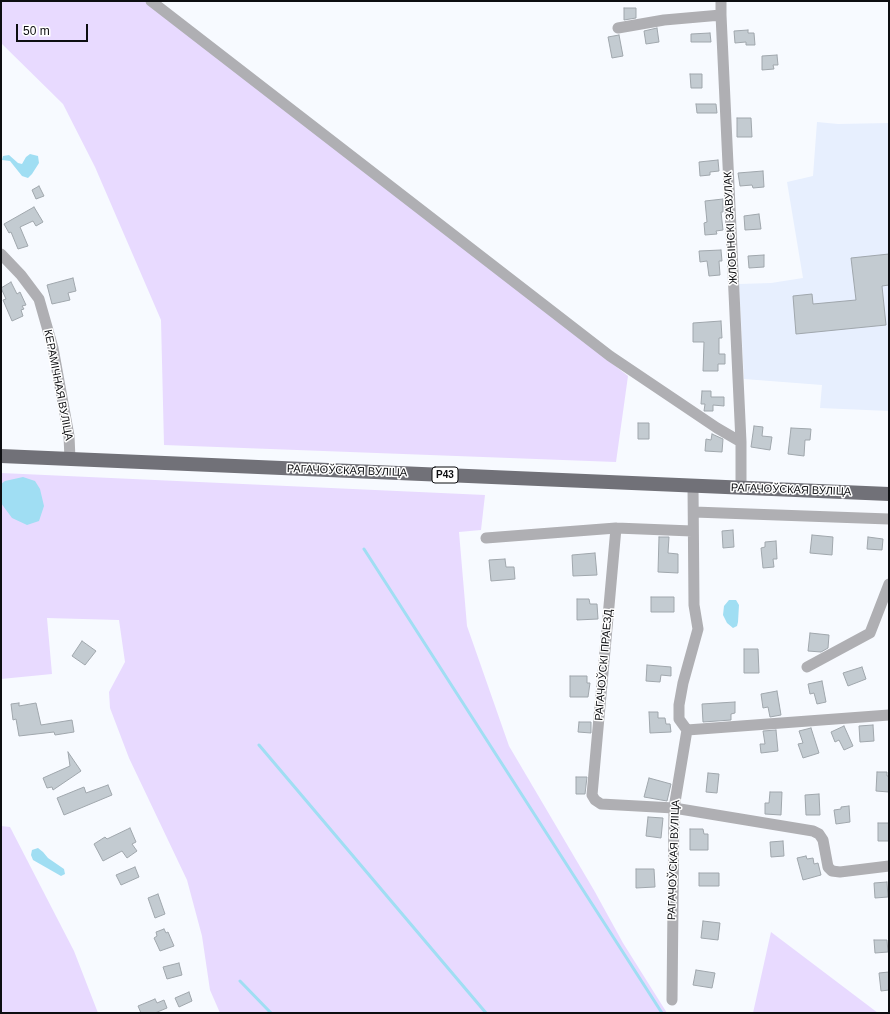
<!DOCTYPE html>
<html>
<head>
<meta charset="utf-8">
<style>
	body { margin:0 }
	#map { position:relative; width:890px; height:1014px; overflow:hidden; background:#f7faff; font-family:Helvetica,sans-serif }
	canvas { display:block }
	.frame { position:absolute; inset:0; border:2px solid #0d0e11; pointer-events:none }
	.scale { position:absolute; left:16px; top:24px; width:72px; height:18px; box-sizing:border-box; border:2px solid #0d0e11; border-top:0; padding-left:5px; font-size:12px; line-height:14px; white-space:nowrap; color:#0d0e11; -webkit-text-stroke:3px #fff; paint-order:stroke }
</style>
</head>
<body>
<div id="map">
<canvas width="890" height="1014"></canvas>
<div class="frame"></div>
<div class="scale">50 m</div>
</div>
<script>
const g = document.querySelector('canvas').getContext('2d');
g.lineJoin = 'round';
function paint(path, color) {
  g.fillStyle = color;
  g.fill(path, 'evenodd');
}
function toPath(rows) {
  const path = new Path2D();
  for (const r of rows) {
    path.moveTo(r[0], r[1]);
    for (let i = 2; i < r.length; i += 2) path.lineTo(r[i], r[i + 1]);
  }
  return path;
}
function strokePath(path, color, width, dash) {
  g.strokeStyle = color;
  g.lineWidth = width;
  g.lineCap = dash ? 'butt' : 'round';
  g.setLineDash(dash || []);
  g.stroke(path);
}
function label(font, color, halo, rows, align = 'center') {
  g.font = font + ' Helvetica,sans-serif';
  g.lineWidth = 3;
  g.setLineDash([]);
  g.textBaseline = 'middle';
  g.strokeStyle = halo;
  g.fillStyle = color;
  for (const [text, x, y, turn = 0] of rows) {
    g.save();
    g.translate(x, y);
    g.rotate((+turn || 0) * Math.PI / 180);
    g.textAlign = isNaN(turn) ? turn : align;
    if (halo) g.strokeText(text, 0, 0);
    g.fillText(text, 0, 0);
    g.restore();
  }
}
paint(toPath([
	[817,122,838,124,889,123,889,411,820,408,822,385,744,379,739,284,771,283,803,278,787,182,813,176]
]), '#e7effe');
paint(toPath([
	[1,1,146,1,345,151,628,376,616,462,164,445,161,320,95,167,63,104,1,43],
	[1,473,485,495,481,530,459,532,467,626,509,746,595,892,623,943,667,1013,220,1013,210,990,202,936,187,880,129,758,110,708,109,692,125,662,119,620,47,618,52,674,1,679],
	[1,826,10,827,74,951,98,1013,1,1013],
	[771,932,878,1013,753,1013]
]), '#e8daff');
paint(toPath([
	[30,154,38,156,39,163,32,174,28,178,22,176,10,161,2,160,3,156,9,155,18,163,22,164,26,157],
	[23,477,35,481,40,489,44,506,39,521,27,525,12,518,1,503,1,484,5,481],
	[729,600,736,600,739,605,738,622,737,626,733,628,727,623,723,615,724,606],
	[38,848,43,852,48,858,64,869,65,874,61,876,33,860,31,855,32,850]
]), '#a0def3');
strokePath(toPath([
	[364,549,662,1013],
	[259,745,486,1013],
	[240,981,271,1013]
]), '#a0def3', 3);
const building = toPath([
	[624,8,636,8,636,18,624,20,624,8],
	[657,28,659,42,646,44,644,31,657,28],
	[748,30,748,33,754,33,755,45,746,45,746,42,735,43,734,31,748,30],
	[710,33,711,42,691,42,691,34,710,33],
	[619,35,623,56,612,58,608,37,619,35],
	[777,55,778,65,773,65,774,69,762,70,762,56,777,55],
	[690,74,702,74,702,88,691,88,690,74],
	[696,104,716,104,717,113,697,113,696,104],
	[737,118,751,118,752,137,737,137,737,118],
	[718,160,719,171,710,172,710,175,700,176,699,162,718,160],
	[763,171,764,187,753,188,752,185,740,186,738,173,763,171],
	[39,186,44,196,36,199,32,190,39,186],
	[723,199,723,212,721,212,723,230,716,231,717,234,705,235,704,223,707,222,705,201,723,199],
	[34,207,43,222,36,226,33,221,20,227,28,246,18,249,11,232,9,233,4,224,34,207],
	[759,214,761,229,745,230,744,216,759,214],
	[721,250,722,261,719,261,720,275,709,276,707,261,700,262,699,251,721,250],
	[889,254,889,285,882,286,886,325,796,334,793,296,812,294,813,304,856,300,851,258,889,254],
	[764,255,764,267,749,268,748,256,764,255],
	[73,278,76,291,68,293,70,300,52,304,47,285,73,278],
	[11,282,17,294,20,292,26,305,22,306,24,309,21,310,23,316,12,321,3,300,6,299,1,288,11,282],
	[721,321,722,338,719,338,719,354,725,354,725,364,718,364,718,371,703,371,704,342,693,342,693,323,721,321],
	[702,391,711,391,711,397,724,397,724,406,713,405,713,411,704,411,705,404,701,404,702,391],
	[638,423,649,423,649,439,638,439,638,423],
	[754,426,763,427,762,436,772,437,770,450,751,447,754,426],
	[791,428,811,429,810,440,805,440,804,456,788,454,791,428],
	[712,434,723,439,722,452,705,451,706,439,711,440,712,434],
	[733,530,734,547,723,548,722,531,733,530],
	[812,535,833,537,832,555,810,553,812,535],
	[659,537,669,537,668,553,678,554,678,573,658,572,659,537],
	[868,537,883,539,882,550,867,549,868,537],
	[776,541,777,559,773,559,774,567,763,568,761,548,765,547,765,542,776,541],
	[595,553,597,575,573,576,572,555,595,553],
	[505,559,506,567,514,567,515,579,491,581,489,560,505,559],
	[651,597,674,597,674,612,651,612,651,597],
	[577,599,589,599,590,604,597,604,598,619,577,620,577,599],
	[810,633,829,635,828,648,821,652,808,651,810,633],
	[82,641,96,651,85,665,72,656,82,641],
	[744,649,758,649,759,673,744,673,744,649],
	[647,665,671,667,671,676,661,675,660,682,646,681,647,665],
	[862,667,866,679,848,686,843,673,862,667],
	[570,676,587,676,587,683,590,683,588,697,570,697,570,676],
	[822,681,826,702,817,704,814,693,810,694,808,684,822,681],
	[777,691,781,715,770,717,768,707,763,708,761,694,777,691],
	[735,702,735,713,731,714,731,720,703,722,702,704,735,702],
	[19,703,19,706,36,703,41,725,72,720,74,732,55,735,54,732,19,736,16,719,13,720,11,704,19,703],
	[649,712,658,712,658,718,665,718,666,724,670,724,671,732,650,733,649,712],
	[579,722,591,722,591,733,578,732,579,722],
	[873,725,874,741,860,742,859,726,873,725],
	[844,726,853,746,844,750,839,740,835,742,831,732,844,726],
	[811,728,819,753,803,758,798,744,803,743,799,731,811,728],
	[776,730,778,751,761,753,760,744,765,744,763,731,776,730],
	[68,752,81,771,53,790,52,787,47,788,43,778,70,766,68,752],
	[877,772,887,772,887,776,889,776,889,792,876,791,877,772],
	[708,773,719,774,717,793,706,792,708,773],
	[576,777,587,777,585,794,576,794,576,777],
	[649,778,671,784,667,801,644,797,649,778],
	[108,785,112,795,64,815,57,798,84,787,86,793,108,785],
	[770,792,782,792,781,815,765,814,765,803,769,803,770,792],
	[819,794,820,815,806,815,805,795,819,794],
	[849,806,850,822,836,824,834,810,841,809,841,807,849,806],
	[648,817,663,818,661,838,646,836,648,817],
	[878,823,889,823,889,841,878,841,878,823],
	[130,828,136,842,132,844,137,851,127,858,122,851,103,861,94,844,105,837,107,839,130,828],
	[690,829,703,829,704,834,708,834,708,850,690,850,690,829],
	[783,841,784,856,771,857,770,842,783,841],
	[806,856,807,859,813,858,814,864,818,863,821,875,803,880,797,858,806,856],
	[135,867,139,877,121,885,116,875,135,867],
	[636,869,654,869,655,887,636,888,636,869],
	[699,873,719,873,719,886,699,886,699,873],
	[887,882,888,897,875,898,874,883,887,882],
	[158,894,165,914,155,918,148,898,158,894],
	[703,921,720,923,718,940,701,938,703,921],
	[164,929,166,933,168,932,174,946,160,951,154,938,157,936,156,932,164,929],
	[874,940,887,940,888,952,875,953,874,940],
	[179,963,182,975,167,979,163,967,179,963],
	[696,970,715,973,712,988,693,985,696,970],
	[889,972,889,990,881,991,879,973,889,972],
	[189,992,192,1001,179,1007,175,998,189,992],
	[155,999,157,1003,164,1000,167,1008,155,1013,141,1013,138,1006,155,999]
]);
paint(building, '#c3cbd1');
strokePath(building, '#a0a7ad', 1);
strokePath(toPath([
	[151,1,610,356,717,428,741,442,741,488],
	[721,1,721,15],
	[618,28,664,20,721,15,741,442],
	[1,254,21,275,39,299,53,348,69,436,70,459],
	[694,512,889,519],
	[616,528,592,795,595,800,601,804,674,808,813,831,819,834,823,840,828,867,832,871,840,872,889,866],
	[486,538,616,528,692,531],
	[807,667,870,633,889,584],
	[687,730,889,715],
	[672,1000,674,808,687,730,679,719,679,705,683,683,698,629,694,605,693,486]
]), '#afafb3', 11);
strokePath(toPath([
	[1,456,889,494]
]), '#717178', 14);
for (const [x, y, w] of [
	[445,475,26]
]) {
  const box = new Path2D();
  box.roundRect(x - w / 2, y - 8, w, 16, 3);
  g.fillStyle = '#fff';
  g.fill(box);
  strokePath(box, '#0d0e11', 1);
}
label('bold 10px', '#0d0e11', null, [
	["Р43",445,475]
]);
label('11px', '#0d0e11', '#fff', [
	["ЖЛОБІНСКІ ЗАВУЛАК",731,228,-93],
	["КЕРАМІЧНАЯ ВУЛІЦА",58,385,79],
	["РАГАЧОЎСКАЯ ВУЛІЦА",347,471,2],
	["РАГАЧОЎСКАЯ ВУЛІЦА",791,490,2],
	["РАГАЧОЎСКІ ПРАЕЗД",604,665,-85],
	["РАГАЧОЎСКАЯ ВУЛІЦА",674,860,-88]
]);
</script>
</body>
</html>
